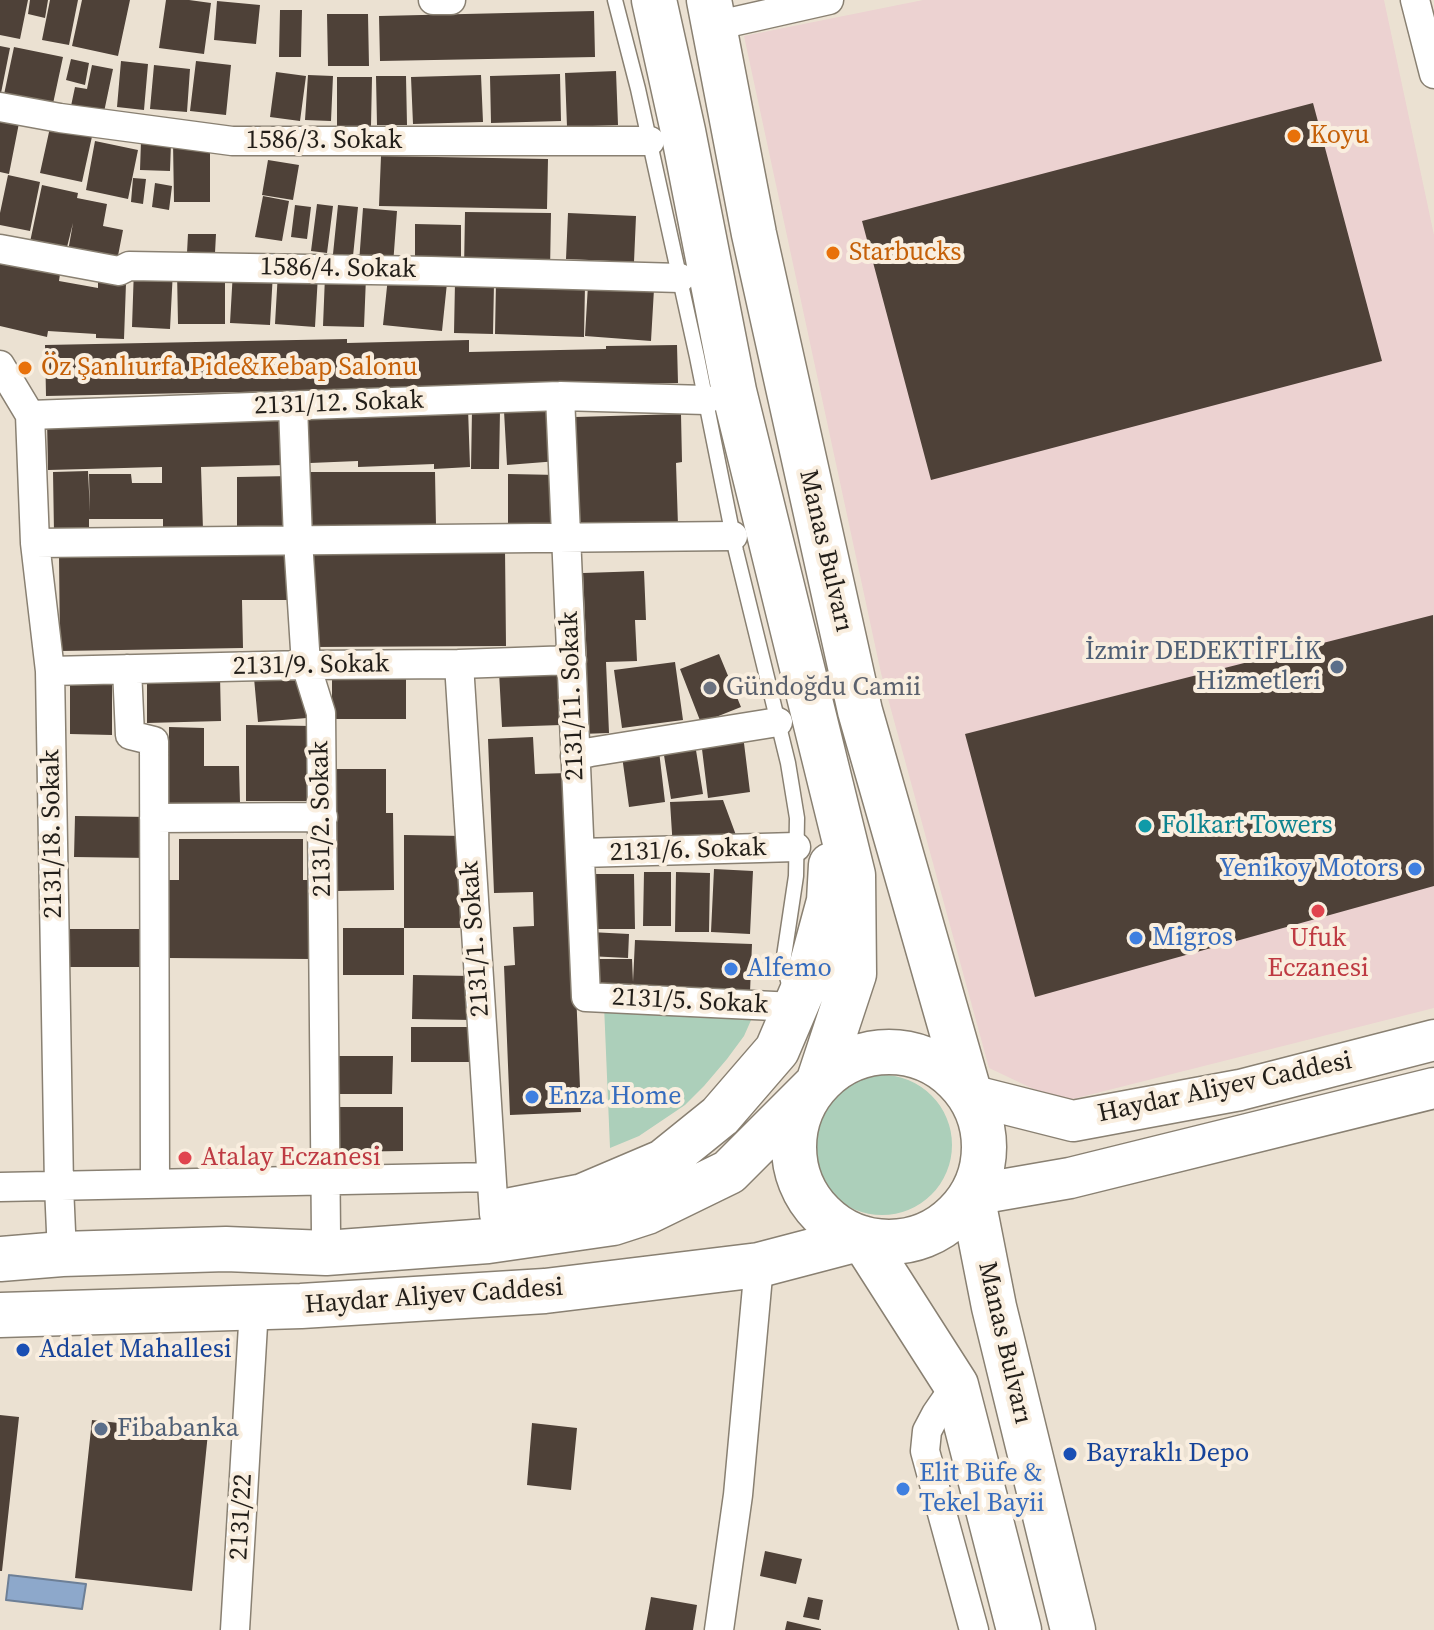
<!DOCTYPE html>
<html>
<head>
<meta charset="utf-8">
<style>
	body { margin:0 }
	canvas { display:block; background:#ebe1d2 }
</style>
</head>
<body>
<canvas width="1434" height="1630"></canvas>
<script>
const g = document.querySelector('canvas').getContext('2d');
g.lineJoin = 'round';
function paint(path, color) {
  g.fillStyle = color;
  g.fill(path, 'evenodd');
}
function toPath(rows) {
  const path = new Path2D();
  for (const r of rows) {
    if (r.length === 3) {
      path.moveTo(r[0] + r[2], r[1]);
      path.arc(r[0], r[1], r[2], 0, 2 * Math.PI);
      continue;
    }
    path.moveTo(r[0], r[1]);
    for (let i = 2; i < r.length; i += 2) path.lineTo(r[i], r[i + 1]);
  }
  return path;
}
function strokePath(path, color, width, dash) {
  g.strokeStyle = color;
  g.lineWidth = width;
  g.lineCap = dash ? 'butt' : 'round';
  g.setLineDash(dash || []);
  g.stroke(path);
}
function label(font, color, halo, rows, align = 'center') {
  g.font = font + ' "Source Serif 4",serif';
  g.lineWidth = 8;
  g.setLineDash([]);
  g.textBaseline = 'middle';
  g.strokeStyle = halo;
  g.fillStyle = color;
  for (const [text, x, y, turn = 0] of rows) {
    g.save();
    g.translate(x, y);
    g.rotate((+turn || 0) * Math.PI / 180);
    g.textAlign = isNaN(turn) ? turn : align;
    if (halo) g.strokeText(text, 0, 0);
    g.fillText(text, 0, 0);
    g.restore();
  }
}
paint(toPath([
	[923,0,1384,0,1434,235,1434,1008,1061,1102,989,1068,881,673,744,36]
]), '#ecd2d1');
paint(toPath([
	[604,1005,756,1009,744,1036,727,1059,704,1086,685,1105,639,1136,610,1148],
	[882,1145,70]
]), '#accfba');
const water = toPath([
	[9,1575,86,1584,82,1609,6,1600,9,1575]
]);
paint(water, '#8da8cb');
strokePath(water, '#6d7f96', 2);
paint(toPath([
	[0,0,28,0,20,39,0,35],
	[30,0,48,0,45,18,28,14],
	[50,0,78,0,69,45,42,40],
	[82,0,130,0,118,56,72,46],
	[166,0,189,0,211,3,204,54,159,48],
	[217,1,260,5,256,44,214,40],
	[280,10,302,10,301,57,279,57],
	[594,11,595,57,380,61,379,16],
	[327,14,368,14,369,66,328,66],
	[0,46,10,48,1,93,0,93],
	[14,47,63,57,51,113,2,104],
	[71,59,89,63,85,85,66,80],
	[121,61,148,64,144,110,117,107],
	[196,61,231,65,226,115,190,111],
	[92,65,113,69,104,112,71,106,75,87,87,89],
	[154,65,190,69,187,112,150,109],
	[616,71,618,125,567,127,565,73],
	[276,72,306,76,300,121,270,117],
	[560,74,561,121,491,123,490,76],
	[308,75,333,76,331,121,305,120],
	[481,75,483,122,413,124,411,77],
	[376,76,406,76,407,125,377,125],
	[337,77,372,77,371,126,337,126],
	[1313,103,1382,361,931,480,862,221],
	[0,119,19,123,9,174,0,172],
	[51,123,93,132,82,182,40,173],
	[95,141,138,150,128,199,86,190],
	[141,141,171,143,170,171,140,170],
	[173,142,196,142,196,151,210,150,210,202,174,202],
	[381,156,548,159,547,209,379,206],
	[268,160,299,165,293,200,262,195],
	[8,175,40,182,30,231,0,225,0,213],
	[133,178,146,179,143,204,131,202],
	[155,183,172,186,169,210,152,207],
	[42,185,78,193,77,198,107,204,103,226,123,230,116,266,67,257,73,223,66,251,30,242],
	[263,196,289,201,282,241,255,237],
	[317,204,333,206,327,253,311,251],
	[295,205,311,207,307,239,291,237],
	[338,205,358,207,353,256,333,254],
	[363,208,397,211,393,265,359,263],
	[465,212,551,213,550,271,464,270],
	[568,213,636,216,634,262,566,259],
	[415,224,461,225,461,267,415,266],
	[188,234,216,234,215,253,187,253],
	[0,261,60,274,59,281,98,288,98,282,126,283,124,339,96,338,96,334,48,331,47,337,0,326],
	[134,268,173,270,170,329,132,327],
	[177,271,225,271,225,324,178,324],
	[233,271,273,273,270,325,230,323],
	[278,272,318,275,315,327,275,324],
	[325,276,366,277,364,327,323,326],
	[388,277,447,283,442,331,383,325],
	[455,282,494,283,493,334,454,333],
	[496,282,585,285,584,337,495,334],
	[588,285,654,289,651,341,585,336],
	[347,339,347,343,469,340,469,352,606,349,606,346,677,345,678,383,46,396,45,345],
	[468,408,470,467,434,469,434,464,358,467,358,461,310,463,308,414],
	[555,408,558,461,507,465,504,411],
	[472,410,500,410,499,469,471,469],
	[284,414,285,465,201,467,203,530,163,530,163,519,89,519,89,533,54,533,53,472,88,471,90,512,89,474,131,474,132,483,162,483,162,467,48,470,47,419],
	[681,414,682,462,676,463,678,526,579,529,575,417],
	[310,472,435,472,436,526,311,527],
	[508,474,558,475,558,527,508,527],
	[292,476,292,531,237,530,237,477],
	[505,549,506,646,312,647,311,550],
	[287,550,288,600,242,600,243,648,60,651,59,554],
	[644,571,646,620,635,620,637,661,606,662,609,733,581,734,579,663,587,663,583,573],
	[1433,615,1434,886,1035,997,965,734],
	[719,654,741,707,701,723,680,669],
	[675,662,683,720,622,728,614,670],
	[559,670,561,725,502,727,499,672],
	[304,674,307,718,258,722,254,678],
	[332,675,406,675,406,719,332,719],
	[220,676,221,721,147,723,147,677],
	[70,677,112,677,112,735,70,734],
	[246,725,313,726,313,801,246,801],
	[169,727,204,728,204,766,239,766,240,803,169,803],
	[743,735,750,792,708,798,701,741],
	[533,737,535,774,567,773,581,1112,510,1115,504,966,515,965,513,927,534,926,533,892,494,893,488,739],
	[695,744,703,794,671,799,663,749],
	[659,751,665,802,629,807,622,756],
	[337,769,386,769,386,813,393,813,394,890,337,891],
	[723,800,740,846,673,849,670,802],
	[75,816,150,817,150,858,74,857],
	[404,835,464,836,463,928,404,928],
	[179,839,303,839,303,880,312,880,312,959,168,958,168,880,179,880],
	[714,869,753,871,750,934,711,932],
	[644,872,671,872,671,926,643,926],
	[676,872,710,873,709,932,675,932],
	[588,874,634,874,635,929,588,929],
	[343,928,404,928,404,975,343,975],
	[70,929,146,929,146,967,70,967],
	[590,932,629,934,628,958,588,956],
	[635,940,752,944,750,992,633,987,633,985,592,986,592,959,632,959,633,982],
	[413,975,472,976,472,1020,412,1019],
	[411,1027,473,1027,473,1062,411,1062],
	[333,1056,393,1056,392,1094,333,1094],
	[334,1107,403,1107,403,1151,334,1152],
	[0,1415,19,1417,2,1571,0,1571],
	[92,1420,208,1433,192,1591,75,1578],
	[532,1423,577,1428,571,1490,527,1485],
	[765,1551,802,1559,796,1584,760,1576],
	[651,1597,697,1605,693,1630,645,1630],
	[808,1597,823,1600,819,1620,803,1617],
	[787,1621,821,1629,821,1630,785,1630]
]), '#4e4138');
const lane = toPath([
	[615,0,638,89,697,357,736,551,788,763,797,818,796,876,783,963,791,991]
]);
const street = toPath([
	[433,0,451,0],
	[1415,0,1434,74],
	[714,26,829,0],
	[0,107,60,118,232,141,650,141],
	[0,249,119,271,129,266,431,271,680,278],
	[0,365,30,415,560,396,706,400],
	[560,396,586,997,795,1007],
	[293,406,298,540,306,665,321,713,326,1234],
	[30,415,35,543,50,671,59,1186,62,1254],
	[35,543,733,536],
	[459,664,494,1214],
	[127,669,130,735,154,741,155,1184],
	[50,671,306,665,459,664,572,660],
	[575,756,591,752,778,722],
	[154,818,323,817],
	[580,853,796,847],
	[0,1187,491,1177],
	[956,1385,936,1414,927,1431,925,1451,974,1630],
	[235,1630,254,1308],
	[719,1630,738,1495,759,1265]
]);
const secondary = toPath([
	[970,1095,1073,1121,1240,1090,1434,1040],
	[972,1195,1070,1178,1434,1088]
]);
const primary = toPath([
	[709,0,754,234,860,711,970,1095],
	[889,1147,95],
	[972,1195,994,1307,1073,1630],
	[511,1210,583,1196,663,1162,720,1116,777,1050,809,975,829,901,831,865],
	[862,1238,956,1385,1019,1630],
	[0,1259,62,1254,226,1249,326,1253,488,1241,613,1223,647,1212,729,1172,818,1083,854,974,853,875,734,391,683,131,654,0],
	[0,1315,301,1306,545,1291,759,1265,862,1238]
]);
strokePath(lane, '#898072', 17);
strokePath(street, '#898072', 31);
strokePath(secondary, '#898072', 43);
strokePath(primary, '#898072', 47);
strokePath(lane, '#fff', 14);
strokePath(street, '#fff', 28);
strokePath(secondary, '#fff', 40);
strokePath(primary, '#fff', 44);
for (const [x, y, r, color] of [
	[1294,136,8,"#e8710a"],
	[833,253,8,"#e8710a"],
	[25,368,8,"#e8710a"],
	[1337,667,8,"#5c6f8a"],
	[710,688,8,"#6b7280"],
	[1145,826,8,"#0f9aa8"],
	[1415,869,8,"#3f7fe0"],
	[1318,911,8,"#e0444e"],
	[1136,938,8,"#3f7fe0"],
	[731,969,8,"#3f7fe0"],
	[532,1097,8,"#3f7fe0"],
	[185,1158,8,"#e0444e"],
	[23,1350,8,"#1a4fb4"],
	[101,1429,8,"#5c6f8a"],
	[1070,1454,8,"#1a4fb4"],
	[903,1489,8,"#3f7fe0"]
]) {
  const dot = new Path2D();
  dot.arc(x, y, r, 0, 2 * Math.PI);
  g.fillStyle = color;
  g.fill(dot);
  strokePath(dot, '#f9eedf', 3);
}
label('26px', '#c56008', '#f9eedf', [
	["Koyu",1310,136],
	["Starbucks",849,253],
	["Öz Şanlıurfa Pide&Kebap Salonu",41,368]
], 'left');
label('26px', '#221e19', '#f9eedf', [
	["1586/3. Sokak",324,141],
	["1586/4. Sokak",338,269,1],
	["2131/12. Sokak",339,404,-2],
	["Manas Bulvarı",825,551,77],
	["2131/9. Sokak",311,666,-1],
	["2131/11. Sokak",573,696,-92],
	["2131/2. Sokak",322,819,-91],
	["2131/18. Sokak",53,834,-91],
	["2131/6. Sokak",688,851,-2],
	["2131/1. Sokak",476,939,-94],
	["2131/5. Sokak",690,1002,3],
	["Haydar Aliyev Caddesi",1225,1088,-12],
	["Haydar Aliyev Caddesi",434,1297,-4],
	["Manas Bulvarı",1004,1343,77],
	["2131/22",242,1517,-87]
]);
label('26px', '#4e5e75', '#f9eedf', [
	["İzmir DEDEKTİFLİK",1321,652],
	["Hizmetleri",1321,682],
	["Fibabanka",117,1429,"left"]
], 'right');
label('26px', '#5b616d', '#f9eedf', [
	["Gündoğdu Camii",726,688]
], 'left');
label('26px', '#0d838f', '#f9eedf', [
	["Folkart Towers",1161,826]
], 'left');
label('26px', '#366cbe', '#f9eedf', [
	["Yenikoy Motors",1399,869,"right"],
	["Migros",1152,938],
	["Alfemo",747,969],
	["Enza Home",548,1097],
	["Elit Büfe &",919,1474],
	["Tekel Bayii",919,1504]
], 'left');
label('26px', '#be3a42', '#f9eedf', [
	["Ufuk",1318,939],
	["Eczanesi",1318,969],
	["Atalay Eczanesi",201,1158,"left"]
]);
label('26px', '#164399', '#f9eedf', [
	["Adalet Mahallesi",39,1350],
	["Bayraklı Depo",1086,1454]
], 'left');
</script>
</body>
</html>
